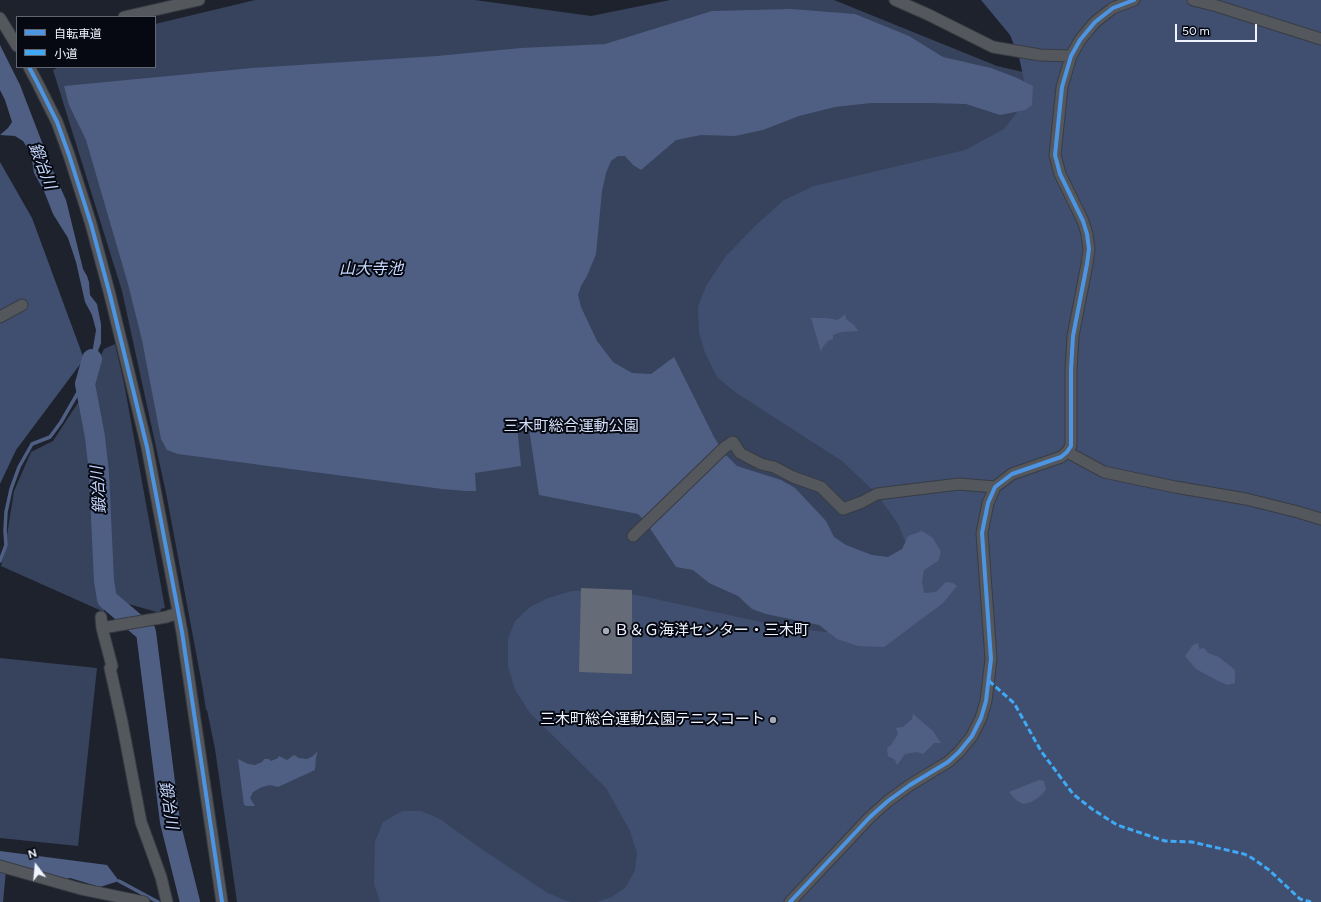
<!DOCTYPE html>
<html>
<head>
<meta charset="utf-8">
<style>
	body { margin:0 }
	#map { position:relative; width:1321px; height:902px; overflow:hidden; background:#1d222d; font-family:Figtree,"Noto Sans JP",sans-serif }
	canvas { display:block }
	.legend { position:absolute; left:16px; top:16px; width:140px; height:52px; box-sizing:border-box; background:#060912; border:1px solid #636771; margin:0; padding:5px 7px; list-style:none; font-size:12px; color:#eef3ff }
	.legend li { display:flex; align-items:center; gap:8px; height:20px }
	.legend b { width:20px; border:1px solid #636771 }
	.north { position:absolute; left:16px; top:846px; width:40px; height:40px; -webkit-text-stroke:3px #060912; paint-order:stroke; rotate:344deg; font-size:11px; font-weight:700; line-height:16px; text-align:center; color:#eef3ff }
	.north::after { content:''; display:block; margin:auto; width:14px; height:18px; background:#eef3ff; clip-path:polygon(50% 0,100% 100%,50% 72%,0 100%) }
	.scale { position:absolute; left:1175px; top:24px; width:82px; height:18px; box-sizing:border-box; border:2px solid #eef3ff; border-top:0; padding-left:5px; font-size:12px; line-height:14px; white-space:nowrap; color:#eef3ff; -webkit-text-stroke:3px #060912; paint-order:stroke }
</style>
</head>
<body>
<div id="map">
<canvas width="1321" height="902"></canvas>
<ul class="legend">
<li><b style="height:5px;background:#4d94e3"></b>自転車道</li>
<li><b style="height:5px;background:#3fa9f5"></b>小道</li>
</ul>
<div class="north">N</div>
<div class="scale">50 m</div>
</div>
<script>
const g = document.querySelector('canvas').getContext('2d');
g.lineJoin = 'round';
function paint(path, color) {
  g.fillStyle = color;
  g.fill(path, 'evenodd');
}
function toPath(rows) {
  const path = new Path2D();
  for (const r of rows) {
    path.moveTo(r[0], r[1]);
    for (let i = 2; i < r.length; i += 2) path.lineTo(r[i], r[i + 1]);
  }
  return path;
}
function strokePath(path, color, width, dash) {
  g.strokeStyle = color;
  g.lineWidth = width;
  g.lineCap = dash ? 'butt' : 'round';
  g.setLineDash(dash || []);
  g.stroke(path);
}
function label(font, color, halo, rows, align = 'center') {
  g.font = font + ' Figtree,"Noto Sans JP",sans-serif';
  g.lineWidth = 4;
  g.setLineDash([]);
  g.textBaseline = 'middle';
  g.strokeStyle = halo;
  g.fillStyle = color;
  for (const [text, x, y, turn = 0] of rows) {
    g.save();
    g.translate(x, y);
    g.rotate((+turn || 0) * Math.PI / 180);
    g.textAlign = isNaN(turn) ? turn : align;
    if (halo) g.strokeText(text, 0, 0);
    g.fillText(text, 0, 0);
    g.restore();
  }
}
paint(toPath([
	[255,0,475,0,591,16,670,0,834,0,997,66,1045,77,1048,198,756,902,237,902,215,749,207,710,206,710,203,690,166,493,122,291,53,70,59,67,155,67,155,24],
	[115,344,124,383,165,608,161,609,160,613,111,599,108,579,106,513,102,463,91,385,97,364,104,349],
	[83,395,93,473,99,578,104,604,104,612,1,566,4,554,14,491,31,452,53,441],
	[0,658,97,668,78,846,0,838]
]), '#37425c');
paint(toPath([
	[981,0,1321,0,1321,902,597,902,612,897,626,887,635,870,637,853,630,831,606,788,530,713,515,690,508,666,508,639,515,621,530,607,548,598,572,591,605,590,642,596,788,628,826,632,862,627,911,556,898,524,877,494,842,461,735,392,717,377,705,353,699,332,698,307,706,286,726,256,756,225,784,200,814,186,965,150,1004,129,1018,111,1026,89,1019,57,1010,35],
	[0,162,32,218,84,359,16,450,0,484],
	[402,811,421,811,440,819,480,848,546,892,566,901,573,902,380,902,374,883,375,842,383,822],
	[0,868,6,870,3,902,0,902]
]), '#404f70');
paint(toPath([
	[791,9,855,14,909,36,943,57,991,68,1015,77,1033,86,1032,105,1025,110,1000,115,966,104,928,103,871,103,835,107,799,116,763,130,735,136,701,135,676,140,641,170,633,165,625,156,618,156,611,161,606,173,602,191,596,254,587,276,581,286,578,295,581,307,597,341,613,362,632,373,651,374,674,357,714,437,724,453,737,466,781,480,795,488,826,521,834,537,846,545,872,555,888,557,902,549,908,536,922,531,933,538,941,552,938,561,924,570,922,582,924,593,936,592,946,582,953,583,957,586,943,603,884,647,858,646,837,639,819,625,766,614,752,609,738,596,709,583,693,570,676,567,645,521,638,514,539,495,528,422,517,425,521,466,475,473,476,491,466,491,442,489,178,454,167,450,161,439,142,340,128,284,86,140,69,105,64,86,252,68,437,56,521,48,605,44,712,11],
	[0,45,20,85,53,171,66,200,83,269,87,276,89,282,90,295,97,304,101,324,101,343,93,364,87,384,83,384,88,363,93,348,96,330,92,315,85,302,76,262,68,238,53,214,44,191,34,173,31,154,23,141,15,136,0,135,8,128,12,122,5,100,0,90],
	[845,314,846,319,854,325,858,331,841,332,833,335,833,339,828,341,822,348,821,352,811,318,827,318,837,320,842,317],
	[1198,643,1199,649,1204,648,1208,653,1219,657,1235,670,1235,683,1228,685,1218,681,1196,669,1190,662,1185,656,1193,645],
	[913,714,933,731,941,743,934,743,923,754,917,752,905,754,897,765,895,760,888,756,887,748,891,745,898,734,896,728,903,727,912,719],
	[318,751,316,757,315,770,278,787,270,785,262,787,253,792,250,798,255,806,247,806,244,805,238,759,248,764,255,765,262,762,264,759,269,759,271,761,278,758,279,756,287,760,294,755,299,758,307,759,313,756],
	[1039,780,1044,781,1046,790,1038,798,1031,802,1023,804,1016,800,1009,792],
	[0,851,107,865,119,881,100,887,70,878,61,881,0,863]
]), '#4f5f83');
strokePath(toPath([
	[0,561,6,545,5,531,6,512,11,489,19,467,32,444,50,437,61,422,83,384],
	[119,881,158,902]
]), '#4f5f83', 3.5);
strokePath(toPath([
	[92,359,85,384,95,437,99,473,104,581,107,599,146,632,170,822,190,902]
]), '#4f5f83', 20);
paint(toPath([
	[581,588,632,590,632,674,579,672]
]), '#656b77');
const minor = toPath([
	[895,0,927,14,993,47,1040,55,1071,56],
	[1193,0,1217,6,1321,39],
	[124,17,199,0],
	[0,18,17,46],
	[29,67,38,84,57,122,69,155,91,224,110,295,147,447,182,632,222,902],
	[0,317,22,305],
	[1067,452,1104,472,1175,487,1246,499,1298,512,1321,519],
	[633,536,725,447,733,442,740,453,761,464,774,467,793,477,821,487,843,509,862,502,877,494,959,484,995,487],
	[101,617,102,628,112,666,110,668,122,722,141,822,161,877,167,902],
	[102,628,166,617,178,613],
	[0,866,81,889,144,902],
	[790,902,870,817,888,801,910,785,948,762,959,752,972,736,981,718,986,701,991,659,982,533,988,503,995,487,1012,474,1061,457,1067,452,1071,446,1071,370,1073,336,1087,264,1089,249,1087,234,1083,221,1060,174,1055,155,1062,87,1071,56,1080,40,1095,22,1113,8,1134,0]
]);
strokePath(minor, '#383c44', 13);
strokePath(minor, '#54575c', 11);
strokePath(toPath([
	[989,681,1014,703,1041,751,1073,794,1092,809,1117,825,1165,841,1192,842,1244,854,1252,858,1269,870,1300,899,1311,902]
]), '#3fa9f5', 3, [6, 3]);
strokePath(toPath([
	[29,67,38,84,57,122,69,155,91,224,110,295,147,447,182,632,222,902],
	[790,902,870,817,888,801,910,785,948,762,959,752,972,736,981,718,986,701,991,659,982,533,988,503,995,487,1012,474,1061,457,1067,452,1071,446,1071,370,1073,336,1087,264,1089,249,1087,234,1083,221,1060,174,1055,155,1062,87,1071,56,1080,40,1095,22,1113,8,1134,0]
]), '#4d94e3', 4);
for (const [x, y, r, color] of [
	[606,631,4,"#a5aab6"],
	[773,720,4,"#a5aab6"]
]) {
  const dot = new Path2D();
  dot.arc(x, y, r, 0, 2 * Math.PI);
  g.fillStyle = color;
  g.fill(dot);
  strokePath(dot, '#060912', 1.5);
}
label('15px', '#d4e0fa', '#060912', [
	["三木町総合運動公園",571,427]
]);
label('15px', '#eef3ff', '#060912', [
	["Ｂ＆Ｇ海洋センター・三木町",614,631],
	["三木町総合運動公園テニスコート",765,720,"right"]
], 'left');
label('italic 16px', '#c6d7fe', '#060912', [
	["鍛冶川",42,166,69],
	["山大寺池",371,269],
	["鍛冶川",99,490,-94],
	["鍛冶川",168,805,81]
]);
</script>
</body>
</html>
